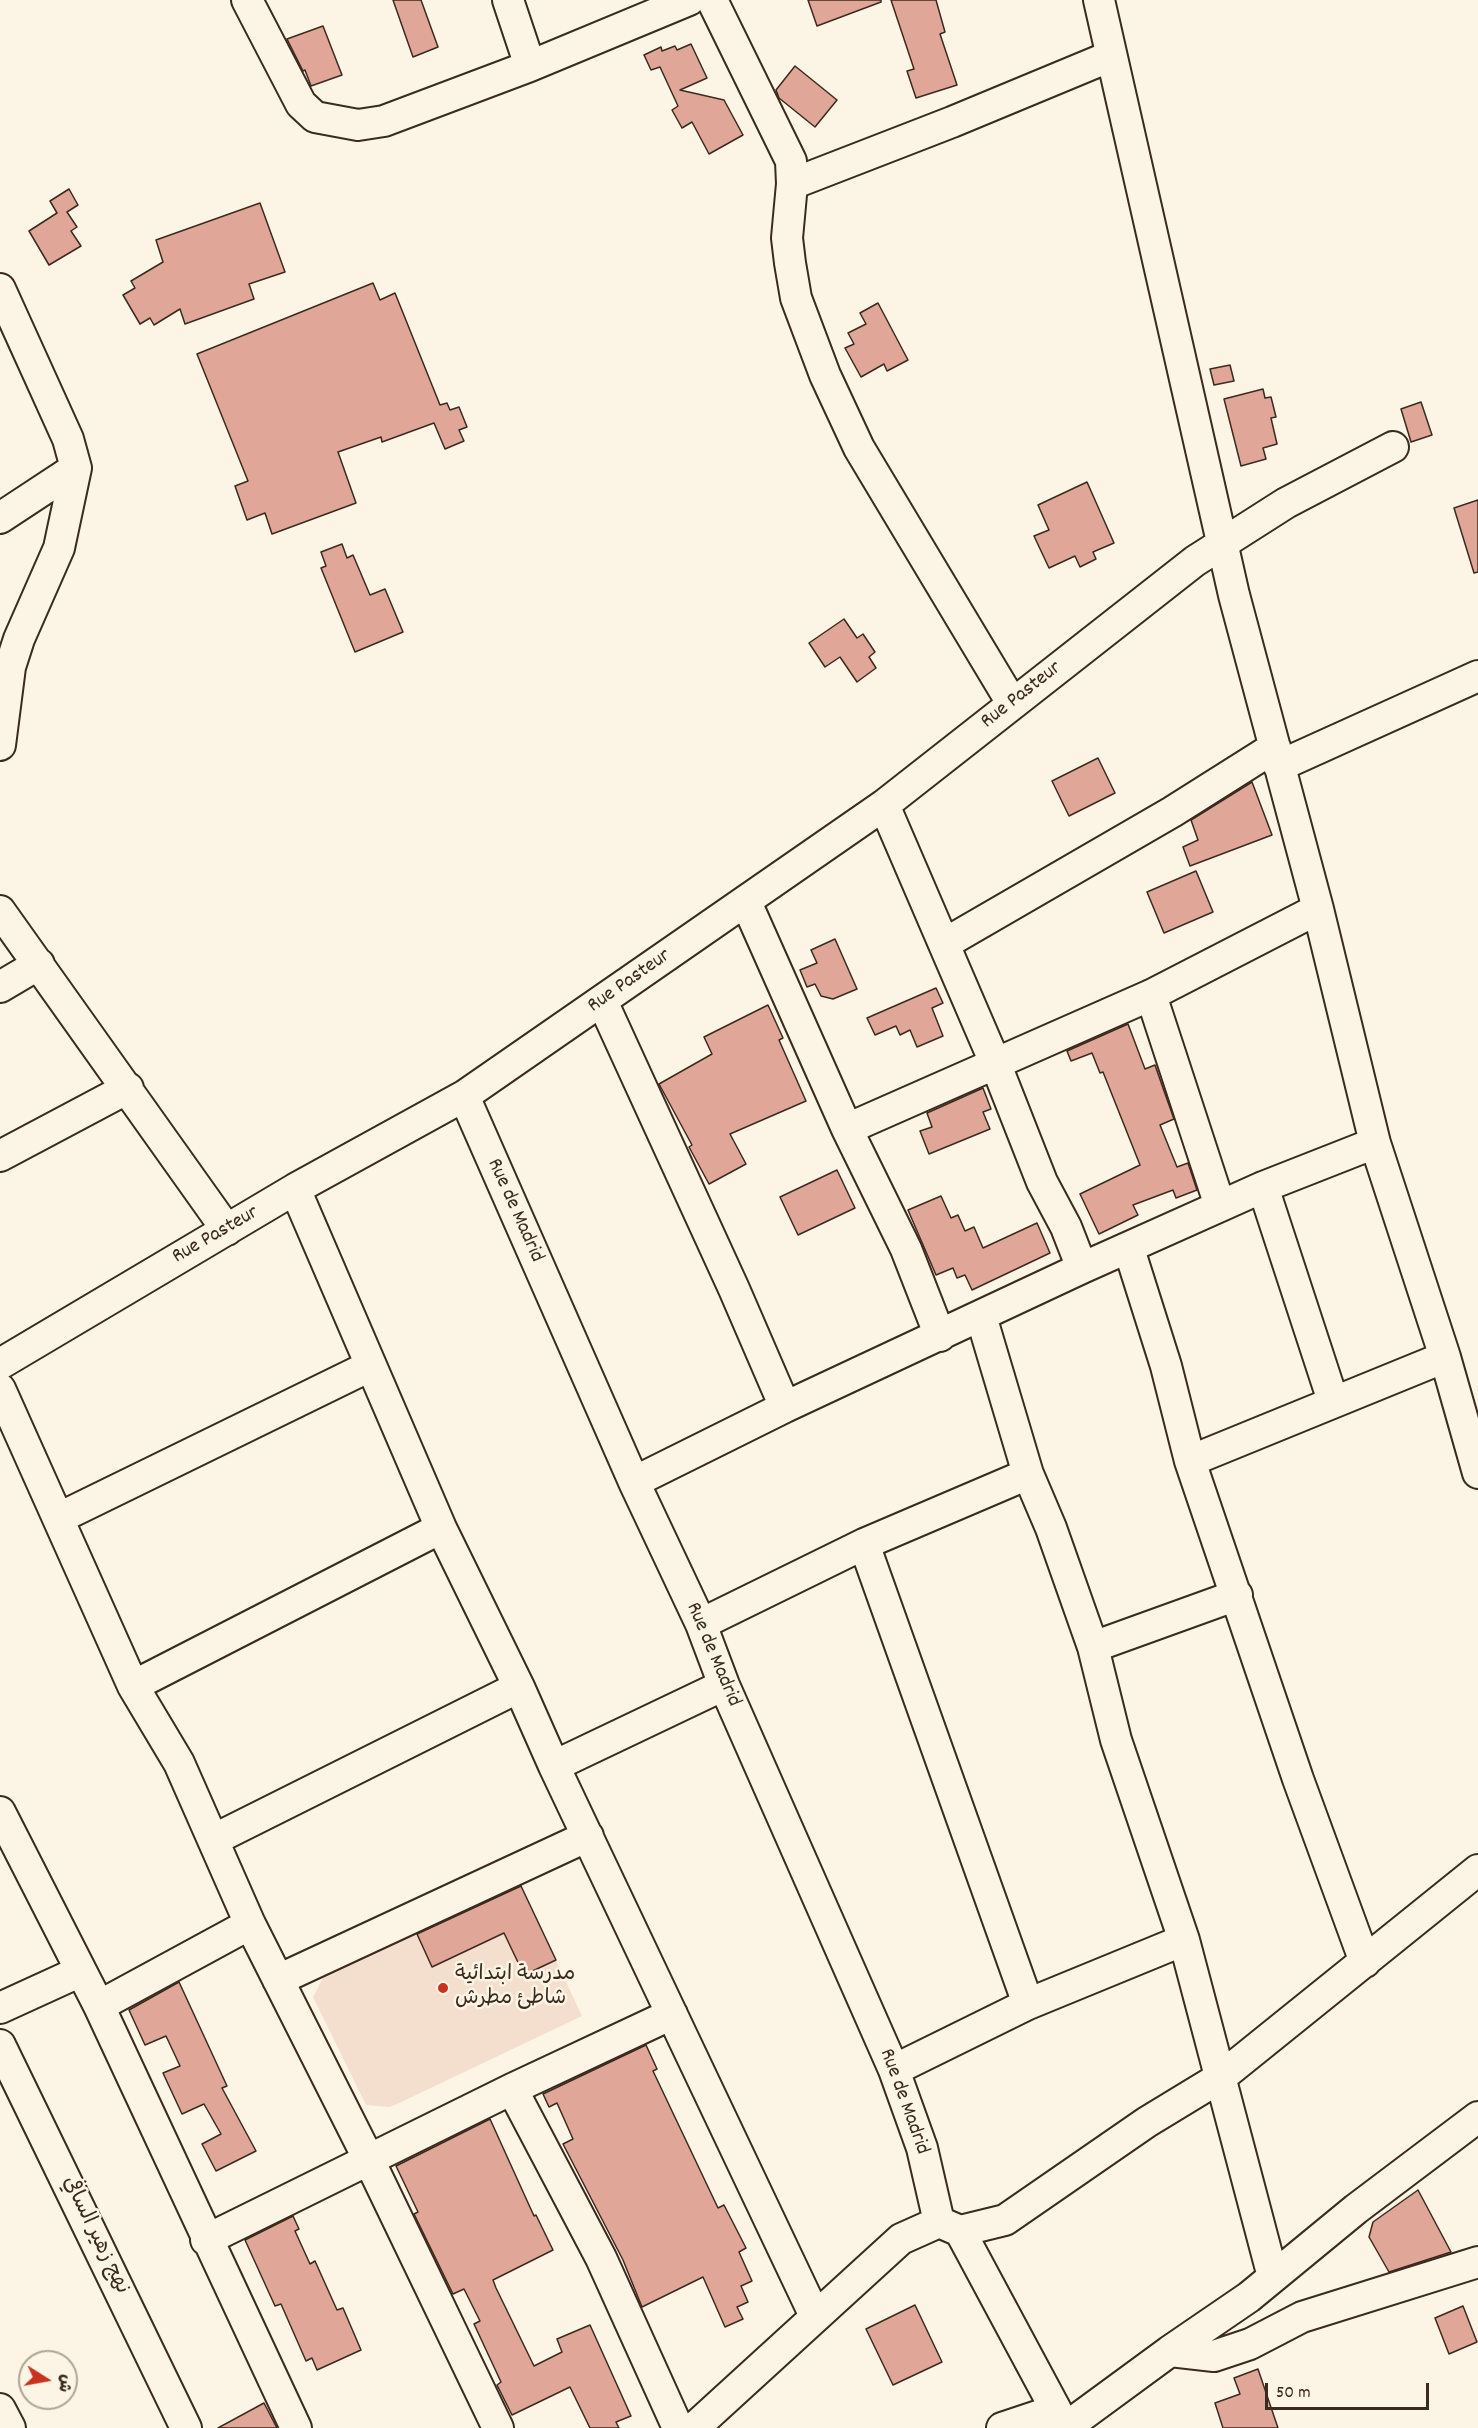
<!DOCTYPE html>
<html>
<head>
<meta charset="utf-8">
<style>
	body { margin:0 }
	#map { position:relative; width:1478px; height:2428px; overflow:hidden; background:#fcf5e5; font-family:Dekko,"Playpen Sans Arabic",sans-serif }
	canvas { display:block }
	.north { position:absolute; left:18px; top:2350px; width:60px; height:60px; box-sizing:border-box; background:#fcf5e5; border:2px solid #afa495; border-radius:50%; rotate:101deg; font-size:16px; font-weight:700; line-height:24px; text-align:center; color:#3b2a1e }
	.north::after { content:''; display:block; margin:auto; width:21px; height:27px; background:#c8321e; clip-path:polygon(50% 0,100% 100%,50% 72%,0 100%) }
	.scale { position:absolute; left:1265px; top:2383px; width:164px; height:27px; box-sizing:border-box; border:3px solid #3b2a1e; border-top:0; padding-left:8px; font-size:18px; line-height:21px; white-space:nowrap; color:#3b2a1e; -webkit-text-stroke:4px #fcf5e5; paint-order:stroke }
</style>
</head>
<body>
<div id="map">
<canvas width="1478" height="2428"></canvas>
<div class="north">ش</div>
<div class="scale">50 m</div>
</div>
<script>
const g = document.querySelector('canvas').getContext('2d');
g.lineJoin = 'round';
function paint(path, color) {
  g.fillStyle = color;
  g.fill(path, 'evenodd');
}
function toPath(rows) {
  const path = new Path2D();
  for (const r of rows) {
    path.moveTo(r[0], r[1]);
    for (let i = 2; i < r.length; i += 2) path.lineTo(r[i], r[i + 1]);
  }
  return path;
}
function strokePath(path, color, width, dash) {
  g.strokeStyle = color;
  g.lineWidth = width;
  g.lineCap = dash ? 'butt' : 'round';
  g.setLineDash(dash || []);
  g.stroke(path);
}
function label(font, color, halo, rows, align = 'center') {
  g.font = font + ' Dekko,"Playpen Sans Arabic",sans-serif';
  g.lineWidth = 5;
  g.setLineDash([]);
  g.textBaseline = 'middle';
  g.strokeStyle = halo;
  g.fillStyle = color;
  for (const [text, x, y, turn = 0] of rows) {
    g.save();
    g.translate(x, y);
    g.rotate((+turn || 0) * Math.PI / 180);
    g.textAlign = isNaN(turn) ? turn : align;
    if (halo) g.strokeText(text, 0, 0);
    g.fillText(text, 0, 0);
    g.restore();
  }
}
paint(toPath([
	[519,1882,582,2016,395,2105,389,2107,366,2105,313,1997,323,1978]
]), '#f4dece');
const building = toPath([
	[393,0,421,0,438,47,413,57,393,0],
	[808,0,881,0,881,2,817,26,808,0],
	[891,0,936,0,945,32,940,34,957,85,916,98,907,71,914,69,891,0],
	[323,26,342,75,311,86,305,70,303,71,287,39,323,26],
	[691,44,707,78,680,90,724,100,743,135,709,154,692,122,682,128,672,110,678,106,660,67,651,70,644,55,661,47,662,51,675,46,677,50,691,44],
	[795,66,837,100,815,127,779,98,776,90,795,66],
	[69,189,78,205,67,212,77,227,71,231,81,246,49,265,29,231,57,213,50,201,69,189],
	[260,203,285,272,249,284,254,299,185,324,180,309,154,325,150,318,140,324,123,295,135,288,131,281,163,262,156,240,260,203],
	[373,283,380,300,395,293,440,405,447,403,450,410,459,407,467,427,459,430,464,441,445,449,434,423,382,442,381,437,338,452,356,503,272,534,265,513,247,520,235,486,248,481,197,354,373,283],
	[878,303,908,360,887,371,884,364,861,377,845,348,854,344,848,333,866,324,860,313,878,303],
	[1230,365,1234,381,1214,385,1210,369,1230,365],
	[1263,389,1265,398,1271,397,1276,417,1271,418,1277,444,1263,448,1266,459,1241,466,1224,399,1263,389],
	[1421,402,1432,435,1411,442,1401,409,1421,402],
	[1087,482,1114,543,1093,552,1096,559,1080,567,1075,556,1049,568,1034,536,1049,530,1038,505,1087,482],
	[1478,500,1478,572,1474,573,1454,508,1478,500],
	[342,544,347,558,353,555,370,595,385,589,403,632,355,652,321,568,326,566,321,552,342,544],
	[844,619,857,638,863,634,875,652,869,657,876,668,857,682,840,657,825,667,809,643,844,619],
	[1098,758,1115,793,1069,816,1052,781,1098,758],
	[1252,782,1272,835,1190,866,1183,847,1198,840,1191,820,1252,782],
	[1196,871,1213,912,1164,933,1147,892,1196,871],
	[835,939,857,989,833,999,821,996,815,984,807,987,800,970,817,963,811,950,835,939],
	[936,988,943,1003,932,1008,943,1036,917,1047,910,1030,900,1035,896,1026,875,1035,867,1018,936,988],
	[768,1005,783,1038,779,1040,806,1101,730,1134,746,1164,709,1184,689,1147,692,1145,659,1084,712,1054,704,1037,768,1005],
	[1128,1024,1145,1069,1155,1065,1163,1088,1174,1119,1160,1125,1177,1167,1188,1163,1197,1190,1176,1198,1173,1190,1133,1205,1138,1215,1099,1234,1080,1194,1140,1165,1103,1072,1100,1073,1092,1053,1071,1061,1067,1051,1128,1024],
	[983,1088,991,1109,983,1112,990,1129,929,1154,920,1131,932,1127,927,1113,983,1088],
	[837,1170,855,1208,798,1235,780,1197,837,1170],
	[941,1196,951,1218,958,1215,965,1231,974,1227,983,1248,1037,1223,1050,1253,972,1290,965,1275,957,1278,953,1268,936,1275,908,1210,941,1196],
	[521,1886,556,1960,524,1975,504,1933,432,1967,417,1934,521,1886],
	[179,1982,227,2086,222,2088,256,2151,216,2171,202,2144,221,2134,204,2104,182,2114,163,2073,180,2066,166,2036,145,2045,129,2010,179,1982],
	[646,2045,657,2069,653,2071,718,2208,724,2205,746,2248,739,2252,752,2281,741,2286,748,2302,737,2307,743,2319,725,2327,703,2277,642,2307,623,2260,563,2144,573,2139,557,2103,549,2107,543,2094,646,2045],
	[490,2119,534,2216,536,2215,553,2250,493,2280,496,2288,534,2366,562,2352,557,2339,590,2325,631,2416,616,2422,619,2428,590,2428,570,2387,512,2415,497,2385,501,2382,474,2324,480,2321,464,2289,453,2294,414,2214,418,2212,396,2166,490,2119],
	[1418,2190,1451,2252,1389,2272,1369,2237,1373,2222,1418,2190],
	[293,2216,299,2229,295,2231,310,2264,315,2261,337,2310,343,2308,361,2350,317,2370,312,2358,306,2361,281,2304,275,2306,245,2240,293,2216],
	[915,2305,942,2362,893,2385,866,2329,915,2305],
	[1463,2306,1477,2342,1449,2354,1435,2318,1463,2306],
	[1258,2369,1278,2428,1223,2428,1215,2403,1240,2394,1234,2378,1258,2369],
	[264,2403,277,2428,218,2428,264,2403]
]);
paint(building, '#e0a799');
strokePath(building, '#3b2a1e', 1.5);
const minor = toPath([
	[247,0,301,104,315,117,358,125,384,121,530,66,689,0],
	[508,0,530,66],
	[712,0,791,161,792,184,787,238,790,263,796,298,825,375,859,448,1012,703],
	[1099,0,1234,595,1318,909,1375,1143,1445,1357,1478,1473],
	[792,184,952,122,1111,56],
	[0,289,68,439,76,468,59,548,19,639,10,667,0,745],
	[0,518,76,468],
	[1279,766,1478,676],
	[884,805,996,1065,1042,1182,1066,1227,1082,1268],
	[746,902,847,1129,906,1249,940,1336],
	[0,911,227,1230],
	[944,944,1172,812,1275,747],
	[0,987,39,964],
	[1151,995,1220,1206],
	[602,1001,734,1289,785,1407],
	[464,1096,634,1482,701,1624,724,1685,894,2070,922,2148,939,2222],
	[847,1129,1151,995,1318,909],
	[0,1156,128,1088],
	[1263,1187,1333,1401],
	[295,1189,441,1528,519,1687,554,1766,815,2316],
	[1129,1249,1166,1366,1190,1461,1298,1779,1365,1962],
	[981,1316,1028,1474,1051,1528,1093,1647,1116,1740,1184,1940,1273,2277],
	[0,1364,295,1189,464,1096,884,805,1195,561,1286,503,1393,447],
	[0,1389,133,1686,179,1763,250,1924,369,2160,498,2428],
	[1190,1461,1445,1357],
	[634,1482,785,1407,1082,1268,1263,1187,1375,1143],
	[59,1518,370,1366],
	[864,1544,1028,2004],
	[701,1624,864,1544,1028,1474],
	[1093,1647,1237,1595],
	[133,1686,441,1528],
	[554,1766,724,1685],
	[0,1812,99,2006,296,2428],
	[213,1840,519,1687],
	[278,1980,588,1836],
	[99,2006,250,1924],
	[0,2008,81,1971],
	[0,2045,186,2428],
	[894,2070,1028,2004,1184,1940],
	[512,2089,601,2258,678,2428],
	[960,2231,1056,2410,1062,2428],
	[206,2240,512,2089,672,2014],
	[1170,2351,1249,2297,1356,2209,1478,2117],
	[0,2409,10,2428],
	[694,2428,901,2239,939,2222,960,2231,1005,2220,1147,2122,1221,2077,1478,1870],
	[1002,2428,1056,2410],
	[1065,2428,1170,2351,1214,2356,1250,2344,1302,2317,1478,2262]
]);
strokePath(minor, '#3b2a1e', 34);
strokePath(minor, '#fcf5e5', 30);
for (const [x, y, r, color] of [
	[443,1988,6,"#c8321e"]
]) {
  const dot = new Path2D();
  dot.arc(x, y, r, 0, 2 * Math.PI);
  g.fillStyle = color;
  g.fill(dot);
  strokePath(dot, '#fcf5e5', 2);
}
label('21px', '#3b2a1e', '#fcf5e5', [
	["Rue Pasteur",1022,696,-38],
	["Rue Pasteur",630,982,-35],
	["Rue de Madrid",514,1211,66],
	["Rue Pasteur",216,1236,-30],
	["Rue de Madrid",712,1655,67],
	["Rue de Madrid",903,2102,70],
	["نهج زهير السافي",94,2236,64]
]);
label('21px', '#3b2a1e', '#fcf5e5', [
	["مدرسة ابتدائية",455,1976],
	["شاطئ مطرش",455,2000]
], 'left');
</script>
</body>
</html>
